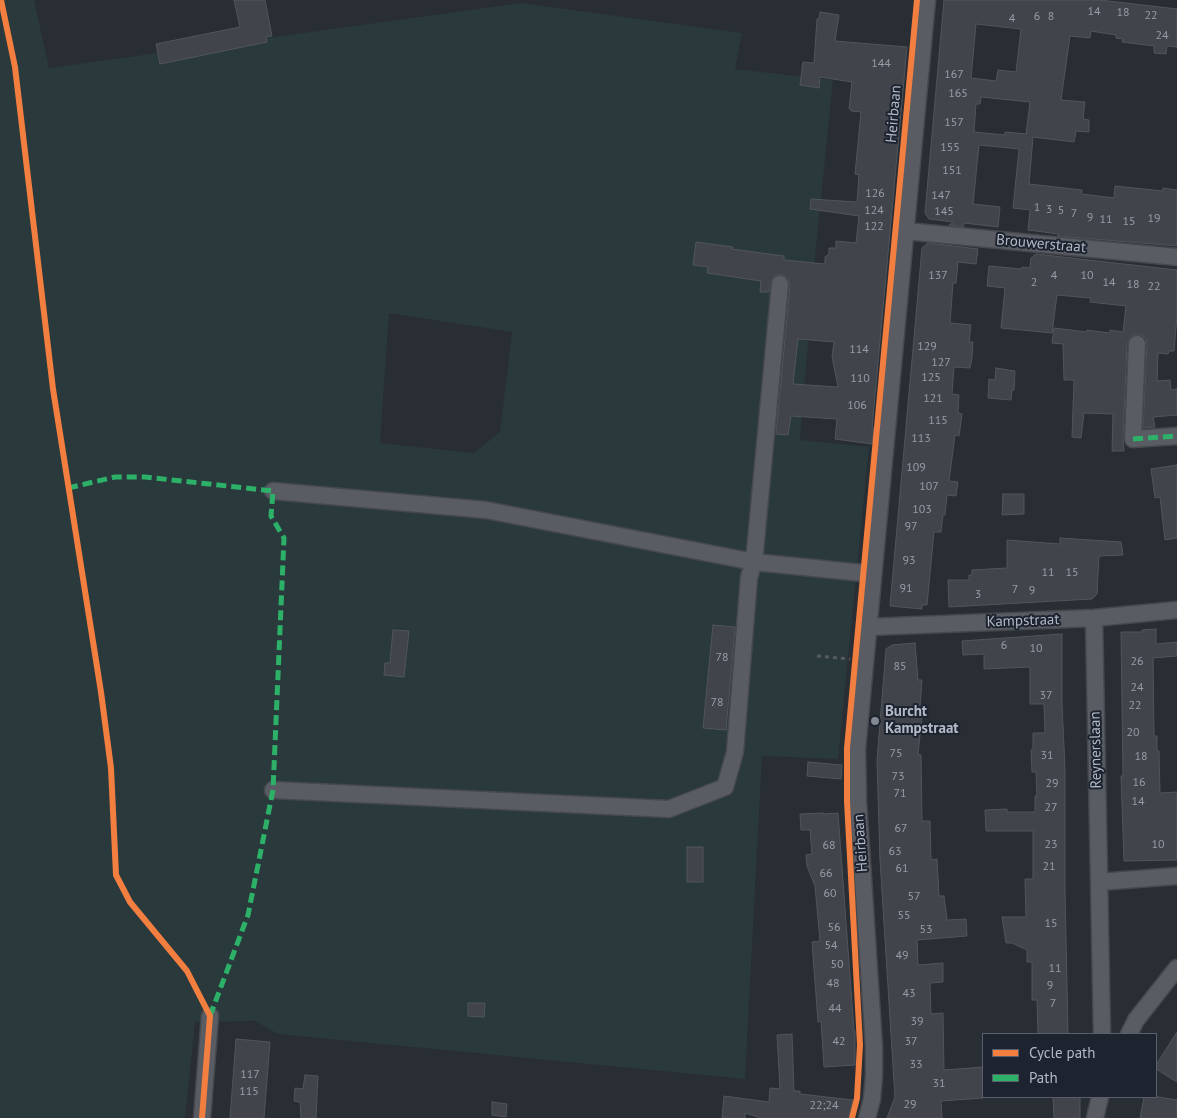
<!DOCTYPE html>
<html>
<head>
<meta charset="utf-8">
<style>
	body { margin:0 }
	#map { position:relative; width:1177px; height:1118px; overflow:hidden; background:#292d34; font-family:"PT Sans",sans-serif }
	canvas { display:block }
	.legend { position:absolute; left:982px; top:1033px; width:175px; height:65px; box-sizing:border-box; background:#1d232f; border:1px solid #595f6b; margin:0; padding:6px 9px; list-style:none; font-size:15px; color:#b3b9c6 }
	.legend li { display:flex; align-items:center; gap:10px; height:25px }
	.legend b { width:25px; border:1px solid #595f6b }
</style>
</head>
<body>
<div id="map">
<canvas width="1177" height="1118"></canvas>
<ul class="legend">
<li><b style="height:6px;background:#f27e40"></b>Cycle path</li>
<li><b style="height:6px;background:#2db169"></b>Path</li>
</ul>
</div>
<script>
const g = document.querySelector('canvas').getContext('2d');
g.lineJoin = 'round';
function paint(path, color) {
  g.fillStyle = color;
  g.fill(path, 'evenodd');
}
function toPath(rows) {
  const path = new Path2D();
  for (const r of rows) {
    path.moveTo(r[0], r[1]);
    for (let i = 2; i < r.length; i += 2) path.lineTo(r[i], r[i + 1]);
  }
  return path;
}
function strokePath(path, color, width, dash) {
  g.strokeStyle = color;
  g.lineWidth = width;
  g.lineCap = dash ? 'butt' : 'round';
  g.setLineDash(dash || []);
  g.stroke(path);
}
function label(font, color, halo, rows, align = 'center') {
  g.font = font + ' "PT Sans",sans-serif';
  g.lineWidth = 4;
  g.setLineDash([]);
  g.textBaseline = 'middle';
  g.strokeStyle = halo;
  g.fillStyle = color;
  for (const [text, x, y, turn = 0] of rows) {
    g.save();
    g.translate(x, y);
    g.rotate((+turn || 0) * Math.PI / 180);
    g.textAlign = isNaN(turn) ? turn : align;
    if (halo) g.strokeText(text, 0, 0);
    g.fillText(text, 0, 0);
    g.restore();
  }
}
paint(toPath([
	[0,0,34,0,49,68,521,3,742,33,735,69,833,80,816,247,800,440,869,447,838,759,762,756,745,1079,278,1034,255,1021,195,1022,185,1118,0,1118],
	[389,313,512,332,500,432,474,453,380,443]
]), '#29393c');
const building = toPath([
	[234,0,265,0,272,36,266,37,267,42,160,64,156,44,240,27,234,0],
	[944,0,1100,0,1177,9,1177,47,1167,46,1166,54,1154,53,1154,46,1122,42,1123,39,1116,38,1116,35,1091,31,1090,38,1070,36,1061,100,1085,102,1083,119,1089,120,1089,132,1076,131,1074,142,1033,137,1029,184,1082,190,1082,194,1114,198,1115,186,1163,191,1163,188,1177,190,1177,246,1057,236,1059,234,1028,230,1030,210,1013,208,1019,149,979,145,973,204,1000,207,998,227,964,223,963,227,949,225,953,222,929,219,925,213,944,0],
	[976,24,1021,29,1016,72,998,70,996,81,971,78,976,24],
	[981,97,1030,102,1026,134,1005,132,1005,135,974,132,976,104,980,104,981,97],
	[820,12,839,15,835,41,907,47,872,428,874,428,872,444,835,439,837,419,791,416,788,435,776,434,790,285,789,279,781,274,776,275,772,279,769,292,760,292,761,281,707,273,708,267,693,265,696,242,733,247,732,249,784,256,784,260,825,264,825,257,829,254,829,248,836,248,836,241,856,243,859,216,810,209,811,199,857,202,859,175,855,174,861,112,851,111,851,109,849,109,852,82,820,77,819,88,800,85,803,62,814,63,817,19,819,19,820,12],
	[798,339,834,342,832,357,838,387,793,384,798,339],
	[928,243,978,249,976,264,958,262,956,283,953,283,950,323,971,325,969,342,973,342,972,358,970,368,954,367,952,394,959,395,958,413,962,414,959,436,955,435,949,481,958,482,956,496,947,495,945,515,943,515,941,532,934,532,927,605,922,605,922,609,890,606,922,248,928,243],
	[1036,254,1177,270,1177,316,1174,351,1169,351,1168,354,1158,353,1157,381,1170,380,1171,390,1177,389,1177,415,1153,417,1155,427,1143,428,1147,344,1146,339,1142,335,1137,334,1132,335,1127,344,1123,439,1124,451,1112,451,1113,414,1084,413,1081,438,1072,437,1074,380,1064,380,1063,344,1052,343,1054,328,1087,332,1087,330,1110,333,1110,330,1123,332,1126,306,1090,302,1091,298,1057,295,1052,333,1001,328,1005,288,987,286,989,266,1021,269,1022,267,1030,268,1031,258,1036,254],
	[996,368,1015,371,1014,390,1012,390,1011,400,988,398,989,379,995,380,996,368],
	[1177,465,1177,538,1165,540,1160,497,1155,498,1151,469,1177,465],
	[1003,494,1024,494,1024,514,1002,515,1003,494],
	[1060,538,1121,542,1123,555,1099,556,1097,594,1092,599,949,607,948,580,969,580,969,575,972,575,972,570,1007,568,1007,540,1060,544,1060,538],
	[713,625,735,627,726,730,703,728,713,625],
	[1156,629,1156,644,1177,642,1177,656,1153,658,1154,736,1157,736,1157,751,1159,751,1160,793,1177,792,1177,860,1124,861,1121,776,1123,776,1121,632,1142,632,1142,630,1156,629],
	[393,630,409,631,404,677,384,675,385,663,390,663,393,630],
	[1062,634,1062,703,1065,769,1065,890,1068,1034,1038,1034,1037,1000,1032,1000,1032,962,1027,962,1027,950,1012,943,1006,943,1002,917,1026,917,1025,879,1033,879,1033,831,986,831,985,810,1007,809,1007,812,1035,812,1035,796,1037,796,1036,772,1032,772,1031,750,1033,749,1033,733,1045,733,1044,704,1030,704,1030,667,984,669,984,654,963,655,962,641,1062,634],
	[915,643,918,680,922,680,920,707,923,707,918,754,921,755,922,821,930,821,931,860,937,859,939,896,944,896,947,920,966,919,967,936,917,940,918,965,943,963,943,982,930,983,931,1014,943,1013,944,1070,983,1067,983,1098,941,1101,942,1118,887,1118,895,1097,880,860,877,760,886,649,892,645,915,643],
	[808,762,842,765,841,779,807,776,808,762],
	[823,813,823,814,838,813,854,1031,855,1031,855,1065,824,1067,821,1021,818,1022,812,942,820,941,815,886,807,866,806,855,812,854,810,830,801,830,800,814,823,813],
	[687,847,703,847,703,882,687,882,687,847],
	[468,1003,485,1003,484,1017,468,1016,468,1003],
	[1177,1032,1177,1082,1156,1069,1156,1065,1177,1032],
	[792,1034,794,1091,800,1091,800,1094,853,1100,848,1118,761,1118,745,1113,745,1118,722,1118,724,1096,769,1102,770,1088,780,1089,777,1035,792,1034],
	[236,1039,270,1042,264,1118,230,1118,236,1039],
	[305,1075,318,1076,316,1118,301,1118,300,1102,294,1101,295,1088,303,1089,305,1075],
	[1053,1097,1080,1097,1080,1118,1054,1118,1053,1097],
	[1144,1097,1159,1097,1177,1100,1177,1118,1140,1118,1144,1097],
	[492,1102,507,1104,506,1117,492,1115,492,1102]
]);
paint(building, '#41454b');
strokePath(building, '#51555c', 1);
const minor = toPath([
	[905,231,1177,257],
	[1137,344,1133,439,1177,436],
	[273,491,486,510,754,562,873,574],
	[1094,618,1102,1034],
	[868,627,1094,618,1177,610],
	[273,790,669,809,725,787,735,752,749,577,754,562,780,284],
	[1099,882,1177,876],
	[1129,1034,1136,1020,1177,968],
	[202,1118,210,1016],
	[867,1118,872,1099,874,1076,874,1047,858,802,857,749,927,0],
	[1095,1118,1100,1097]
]);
strokePath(minor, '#45484d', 19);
strokePath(toPath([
	[817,656,850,659]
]), '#575b60', 3, [4, 4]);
strokePath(minor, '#595c63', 16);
strokePath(toPath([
	[1133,439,1177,436],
	[68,488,115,477,145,477,273,491,271,516,284,538,273,790,248,915,210,1016]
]), '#2db169', 5, [10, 5]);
strokePath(toPath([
	[1,0,15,67,53,389,101,692,111,768,116,875,130,902,187,971,210,1016,202,1118],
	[852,1118,857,1098,860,1045,847,801,847,748,917,0]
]), '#f27e40', 6);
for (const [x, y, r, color] of [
	[875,721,5,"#838893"]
]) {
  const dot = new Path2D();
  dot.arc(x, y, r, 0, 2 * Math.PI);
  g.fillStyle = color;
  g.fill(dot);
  strokePath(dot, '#1d232f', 2);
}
label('12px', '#969ca7', null, [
	["14",1094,12],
	["18",1123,13],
	["22",1151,16],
	["6",1037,17],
	["8",1051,17],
	["4",1012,19],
	["24",1162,36],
	["144",881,64],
	["167",954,75],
	["165",958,94],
	["157",954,123],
	["155",950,148],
	["151",952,171],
	["126",875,194],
	["147",941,196],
	["1",1037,208],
	["3",1049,210],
	["124",874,211],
	["5",1061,211],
	["145",944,212],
	["7",1074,214],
	["9",1090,218],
	["19",1154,219],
	["11",1106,220],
	["15",1129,222],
	["122",874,227],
	["137",938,276],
	["4",1054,276],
	["10",1087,276],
	["2",1034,283],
	["14",1109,283],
	["18",1133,285],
	["22",1154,287],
	["129",927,347],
	["114",859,350],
	["127",941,363],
	["125",931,378],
	["110",860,379],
	["121",933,399],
	["106",857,406],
	["115",938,421],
	["113",921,439],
	["109",916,468],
	["107",929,487],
	["103",922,510],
	["97",911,527],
	["93",909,561],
	["11",1048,573],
	["15",1072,573],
	["91",906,589],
	["7",1015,590],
	["9",1032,591],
	["3",978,595],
	["6",1004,646],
	["10",1036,649],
	["78",722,658],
	["26",1137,662],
	["85",900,667],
	["24",1137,688],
	["37",1046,696],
	["78",717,703],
	["22",1135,706],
	["20",1133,733],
	["75",896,754],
	["31",1047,756],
	["18",1141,757],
	["73",898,777],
	["16",1139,783],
	["29",1052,784],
	["71",900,794],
	["14",1138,802],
	["27",1051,808],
	["67",901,829],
	["23",1051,845],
	["10",1158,845],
	["68",829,846],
	["63",895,852],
	["21",1049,867],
	["61",902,869],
	["66",826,874],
	["60",830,894],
	["57",914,897],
	["55",904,916],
	["15",1051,924],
	["56",834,928],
	["53",926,930],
	["54",831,946],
	["49",902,956],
	["50",837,965],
	["11",1055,969],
	["48",833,984],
	["9",1050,986],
	["43",909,994],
	["7",1053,1004],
	["44",835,1009],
	["39",917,1022],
	["42",839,1042],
	["37",911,1042],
	["33",916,1065],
	["117",250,1075],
	["31",939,1084],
	["115",249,1092],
	["29",910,1105],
	["22;24",824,1106]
]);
label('15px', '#b3b9c6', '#1d232f', [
	["Heirbaan",894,114,-85],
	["Brouwerstraat",1041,244,5],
	["Kampstraat",1023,621,-2],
	["Reynerslaan",1096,750,-91],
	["Heirbaan",861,843,-94]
]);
label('bold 15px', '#b3b9c6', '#1d232f', [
	["Burcht",885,712],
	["Kampstraat",885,729]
], 'left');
</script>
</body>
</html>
